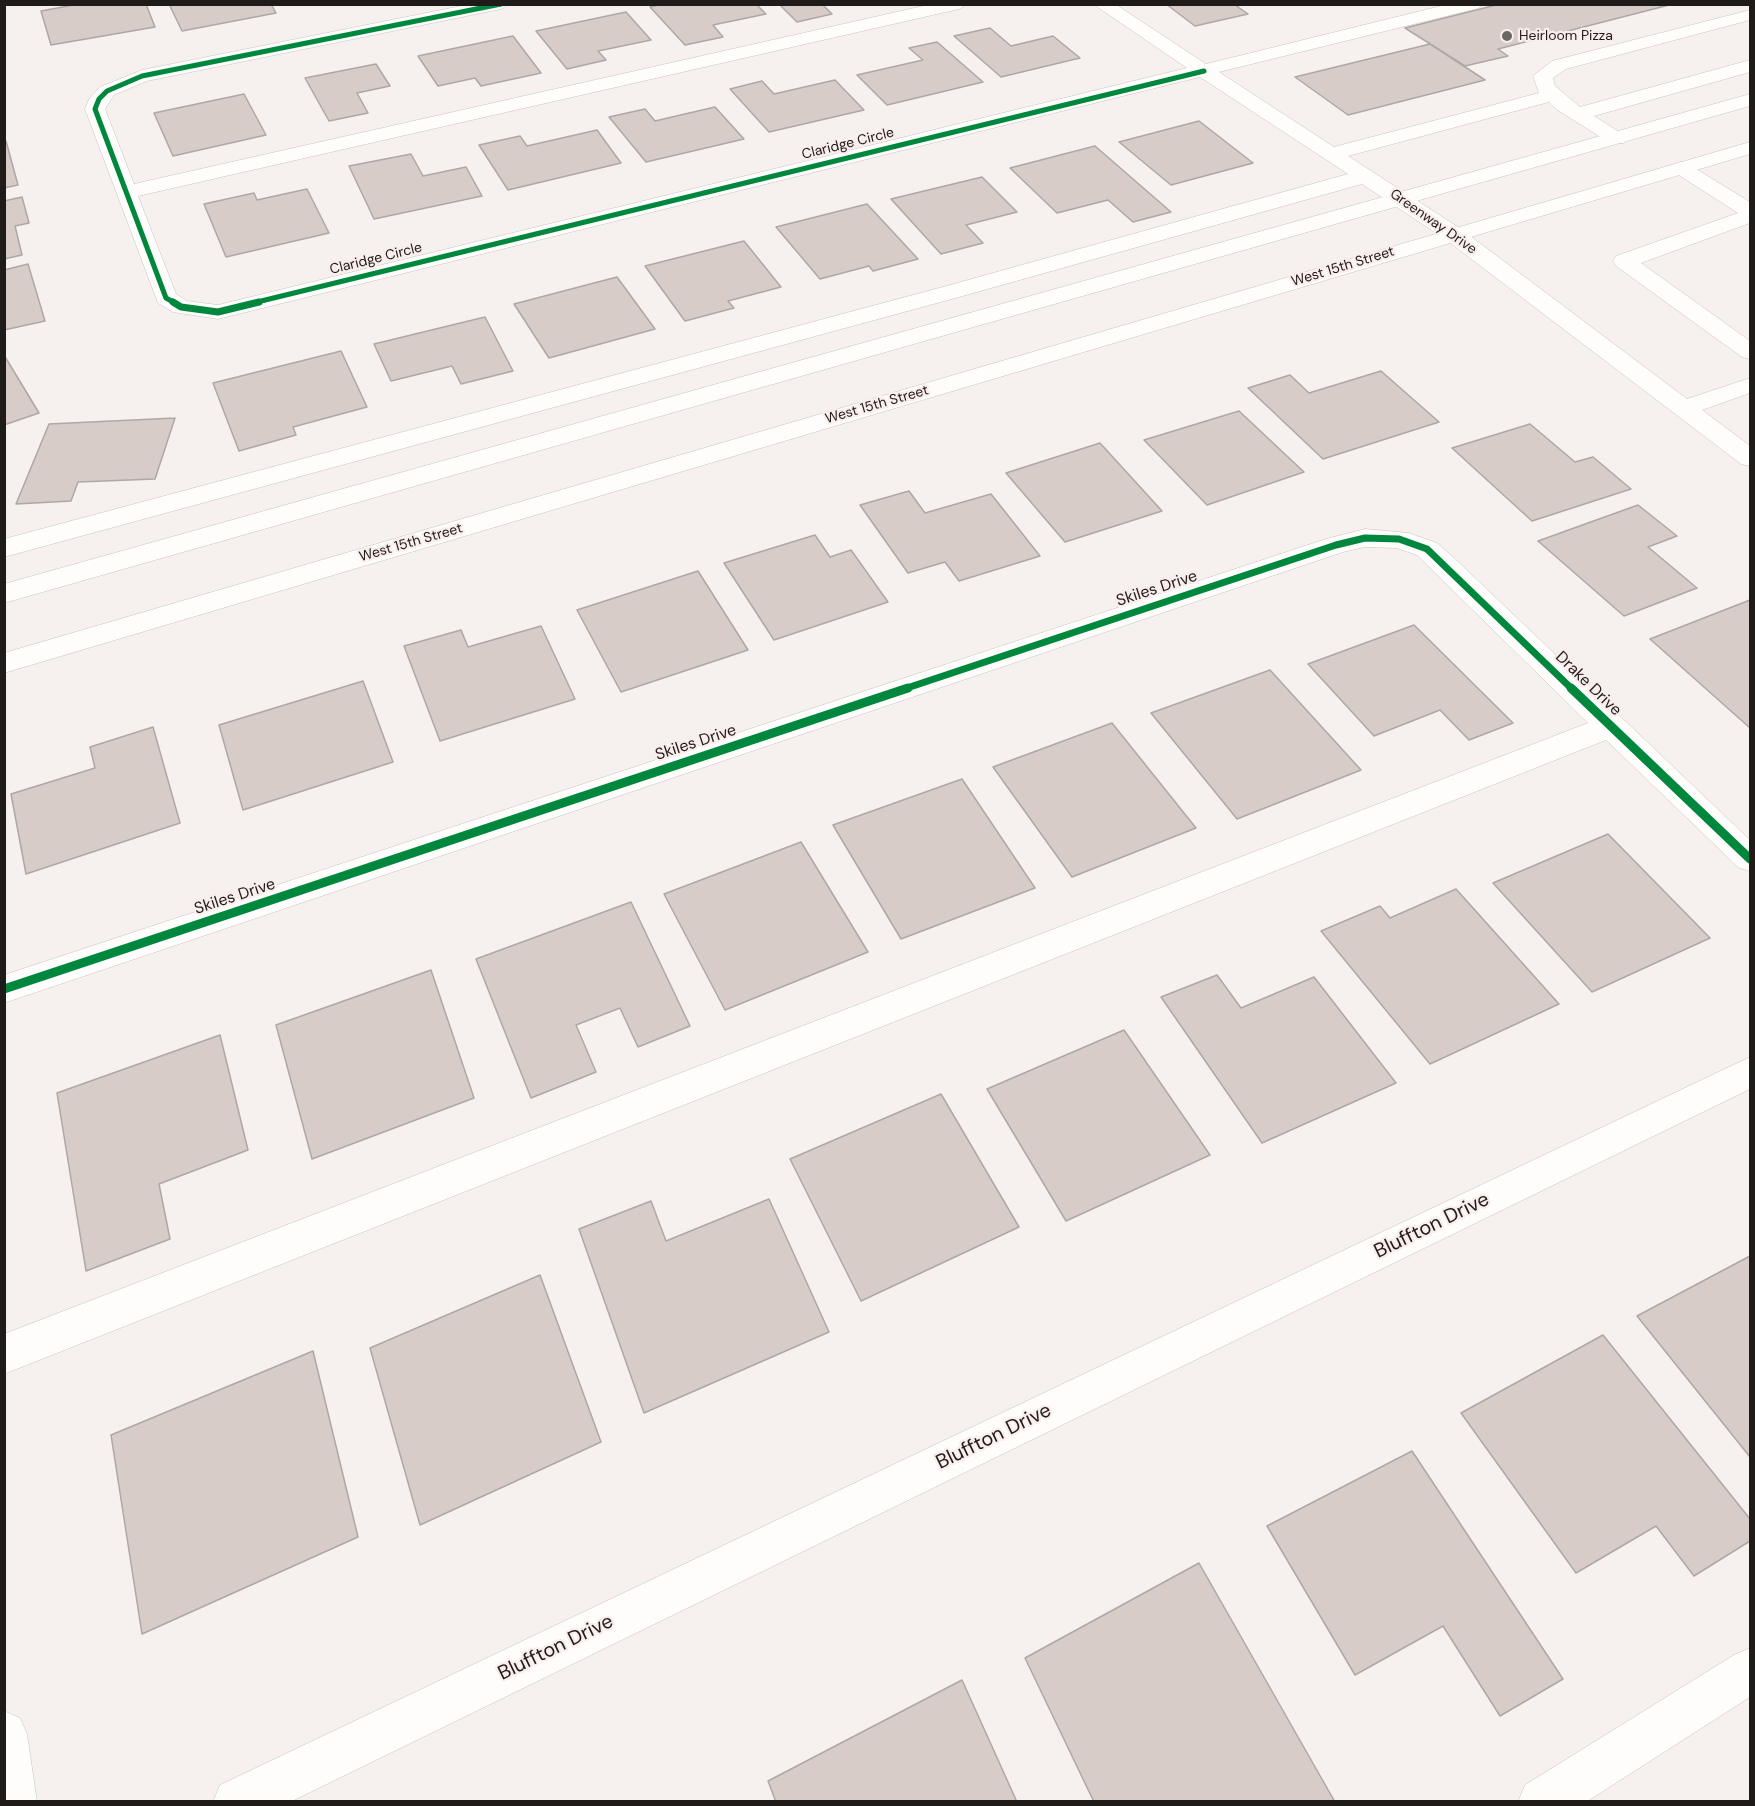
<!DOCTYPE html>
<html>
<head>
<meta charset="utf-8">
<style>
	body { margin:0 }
	#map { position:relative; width:1755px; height:1806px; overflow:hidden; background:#f6f0ee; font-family:"DM Sans",sans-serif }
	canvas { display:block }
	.frame { position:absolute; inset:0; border:6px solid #1e1b19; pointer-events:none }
</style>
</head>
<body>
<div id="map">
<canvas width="1755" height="1806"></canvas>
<div class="frame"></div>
</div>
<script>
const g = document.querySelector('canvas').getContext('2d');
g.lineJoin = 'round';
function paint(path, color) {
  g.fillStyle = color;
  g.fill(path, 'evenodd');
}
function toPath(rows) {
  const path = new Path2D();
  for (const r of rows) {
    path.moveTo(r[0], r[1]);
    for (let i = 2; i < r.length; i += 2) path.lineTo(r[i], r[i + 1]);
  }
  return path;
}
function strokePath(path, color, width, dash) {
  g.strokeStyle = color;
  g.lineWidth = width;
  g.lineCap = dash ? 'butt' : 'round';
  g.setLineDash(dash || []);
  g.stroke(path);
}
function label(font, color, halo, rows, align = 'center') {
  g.font = font + ' "DM Sans",sans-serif';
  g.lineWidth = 4.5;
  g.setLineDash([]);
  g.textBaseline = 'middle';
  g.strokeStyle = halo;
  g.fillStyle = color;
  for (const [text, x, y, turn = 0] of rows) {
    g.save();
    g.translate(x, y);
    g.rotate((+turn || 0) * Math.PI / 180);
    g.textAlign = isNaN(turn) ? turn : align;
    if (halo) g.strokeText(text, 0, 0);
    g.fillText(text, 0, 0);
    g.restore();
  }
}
const building = toPath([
	[79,4,146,4,155,27,51,45,41,11,79,4],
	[169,4,271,4,276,13,182,31,169,4],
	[663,4,756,4,766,14,713,25,723,37,685,45,650,7,663,4],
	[779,4,822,4,832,14,797,22,779,4],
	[1166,4,1234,4,1248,14,1195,26,1166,4],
	[1500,4,1673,4,1498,49,1508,56,1465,66,1405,28,1500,4],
	[626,12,651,40,598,51,606,60,567,69,536,31,626,12],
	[990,28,1011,46,1053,36,1080,58,1001,77,954,36,990,28],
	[513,36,541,73,481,86,475,78,438,86,418,56,513,36],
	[937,42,983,82,887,105,857,75,923,60,909,48,937,42],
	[1430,44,1485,80,1348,115,1295,77,1430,44],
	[376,64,390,86,357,93,368,113,329,121,305,78,376,64],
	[835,80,864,110,769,132,730,89,762,81,774,94,835,80],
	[244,94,266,135,173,156,154,113,244,94],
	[715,107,744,139,646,162,609,117,645,109,655,121,715,107],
	[1199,121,1253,163,1171,185,1119,142,1199,121],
	[597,130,621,163,508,190,479,145,520,136,527,146,597,130],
	[6,141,18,185,4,188,4,142,6,141],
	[1095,146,1171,212,1133,222,1108,200,1057,213,1010,168,1095,146],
	[411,154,423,176,466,167,482,196,374,219,349,166,411,154],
	[982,177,1017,212,966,225,983,243,941,254,891,199,982,177],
	[307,189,329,233,226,257,204,204,254,193,257,200,307,189],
	[22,197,29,223,15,226,22,255,4,259,4,201,22,197],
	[867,204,918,259,873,271,869,266,820,279,776,227,867,204],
	[744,241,781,287,728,301,734,308,685,321,645,266,744,241],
	[28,264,45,321,4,330,4,270,28,264],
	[617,277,655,329,549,358,514,304,617,277],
	[485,317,513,371,461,384,452,366,391,381,374,344,485,317],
	[341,351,367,407,293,427,296,435,239,451,213,383,341,351],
	[4,355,39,413,4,425,4,355],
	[1381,371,1439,422,1323,459,1248,388,1290,375,1309,393,1381,371],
	[1239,411,1304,472,1207,505,1144,440,1239,411],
	[175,418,155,479,78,482,71,501,16,504,49,424,175,418],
	[1530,424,1575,462,1593,457,1631,489,1532,521,1452,448,1530,424],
	[1100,443,1162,511,1065,542,1006,473,1100,443],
	[909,491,925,513,991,494,1040,556,959,581,945,562,908,573,860,505,909,491],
	[1638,505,1677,536,1648,547,1697,588,1624,616,1538,541,1638,505],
	[815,535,830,557,851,550,888,602,774,640,724,563,815,535],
	[698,571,748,650,621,692,577,610,698,571],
	[1750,600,1750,728,1650,639,1750,600],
	[1414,625,1513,723,1469,740,1440,710,1374,736,1308,664,1414,625],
	[541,626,575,699,440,741,404,646,461,630,468,647,541,626],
	[1270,670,1361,770,1237,819,1151,713,1270,670],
	[363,681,393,762,243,810,219,725,363,681],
	[1112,723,1196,828,1072,877,993,767,1112,723],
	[153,727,180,823,26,874,11,794,95,768,90,747,153,727],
	[962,779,1035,888,901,939,833,825,962,779],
	[1608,834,1710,938,1592,992,1493,883,1608,834],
	[801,842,868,952,725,1010,664,894,801,842],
	[1456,889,1559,1004,1430,1064,1321,931,1380,906,1390,918,1456,889],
	[631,902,690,1026,638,1047,620,1008,576,1025,596,1072,531,1098,476,959,631,902],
	[431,970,474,1098,312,1159,276,1025,431,970],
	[1217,975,1241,1008,1314,977,1396,1083,1262,1143,1161,997,1217,975],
	[1124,1030,1210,1155,1066,1221,987,1089,1124,1030],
	[220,1035,248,1150,159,1184,170,1239,86,1271,57,1093,220,1035],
	[941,1094,1019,1227,861,1301,790,1159,941,1094],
	[769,1199,829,1332,644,1413,579,1229,651,1201,666,1241,769,1199],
	[1750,1256,1750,1457,1637,1316,1750,1256],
	[540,1275,601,1442,420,1525,370,1348,540,1275],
	[1603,1335,1750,1519,1750,1541,1694,1576,1656,1526,1576,1573,1461,1413,1603,1335],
	[313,1351,358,1537,142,1634,111,1435,313,1351],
	[1412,1451,1563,1679,1500,1716,1443,1626,1355,1675,1267,1526,1412,1451],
	[1199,1563,1335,1802,1094,1802,1025,1658,1199,1563],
	[962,1680,1017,1802,776,1802,768,1781,962,1680]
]);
paint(building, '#d7ccc8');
strokePath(building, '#ada8a7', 1.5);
const minor = toPath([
	[471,4,510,4,501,9,147,81,114,95,105,109,134,184,932,4,968,4,959,9,138,196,176,294,187,301,218,305,1187,68,1093,4,1115,4,1206,64,1449,4,1482,4,1479,8,1219,72,1334,147,1539,93,1533,76,1552,61,1750,10,1750,20,1566,69,1553,78,1555,86,1580,107,1750,60,1750,72,1594,116,1624,135,1627,139,1624,143,1610,143,1556,109,1549,102,1348,156,1461,229,1687,399,1750,378,1750,393,1702,410,1750,446,1750,466,1741,464,1445,239,1362,184,959,297,4,557,4,539,943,287,1348,174,1200,77,218,319,173,312,158,303,85,109,89,99,100,87,142,70,471,4],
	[1681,162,1688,164,1750,202,1750,223,1641,263,1750,341,1750,359,1742,357,1616,266,1613,261,1616,256,1738,213,1674,172,1671,168,1674,164,1681,162],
	[1365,529,1409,533,1437,543,1454,558,1750,840,1750,871,1739,868,1606,740,4,1374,4,1334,1588,723,1417,555,1396,548,1365,547,1343,552,4,1003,4,975,1326,539,1365,529],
	[1750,1057,1750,1089,290,1802,213,1802,220,1785,1750,1057],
	[1750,1648,1750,1697,1586,1802,1518,1802,1525,1785,1734,1655,1750,1648],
	[4,1711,20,1718,27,1734,37,1802,4,1802,4,1711]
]);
const major = toPath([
	[1750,94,1750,106,4,603,4,584,1750,94],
	[1750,142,1750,154,4,673,4,653,1750,142]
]);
strokePath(minor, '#c8c3c1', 1);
strokePath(major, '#c8c3c1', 1);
paint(minor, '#fefdfc');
paint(major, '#fefdfc');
strokePath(toPath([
	[175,303,166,298,95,109,99,99,107,91,142,76,501,4],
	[253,303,1204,71]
]), '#00873e', 5);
strokePath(toPath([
	[173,302,181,307,218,312,259,302],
	[904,689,1336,545,1365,538,1399,539,1427,549,1572,689]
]), '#00873e', 7);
strokePath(toPath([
	[1571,688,1750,859],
	[4,989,908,688]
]), '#00873e', 9);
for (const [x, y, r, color] of [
	[1507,36,6,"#6a6664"]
]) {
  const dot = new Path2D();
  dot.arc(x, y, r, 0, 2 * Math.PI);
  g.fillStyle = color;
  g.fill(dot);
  strokePath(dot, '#f9eeeb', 2);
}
label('14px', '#1e1b19', '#f9eeeb', [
	["Heirloom Pizza",1519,36]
], 'left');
label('14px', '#1e1b19', '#f9eeeb', [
	["Claridge Circle",848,144,-14],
	["Greenway Drive",1433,222,35],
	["Claridge Circle",376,259,-14],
	["West 15th Street",1343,267,-17],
	["West 15th Street",877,405,-16],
	["West 15th Street",411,543,-16]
]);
label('16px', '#1e1b19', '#f9eeeb', [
	["Skiles Drive",1157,589,-18],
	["Drake Drive",1588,684,44],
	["Skiles Drive",696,743,-18],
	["Skiles Drive",235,897,-18]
]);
label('20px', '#1e1b19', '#f9eeeb', [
	["Bluffton Drive",1432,1226,-26],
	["Bluffton Drive",994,1437,-26],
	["Bluffton Drive",556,1648,-26]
]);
</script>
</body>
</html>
